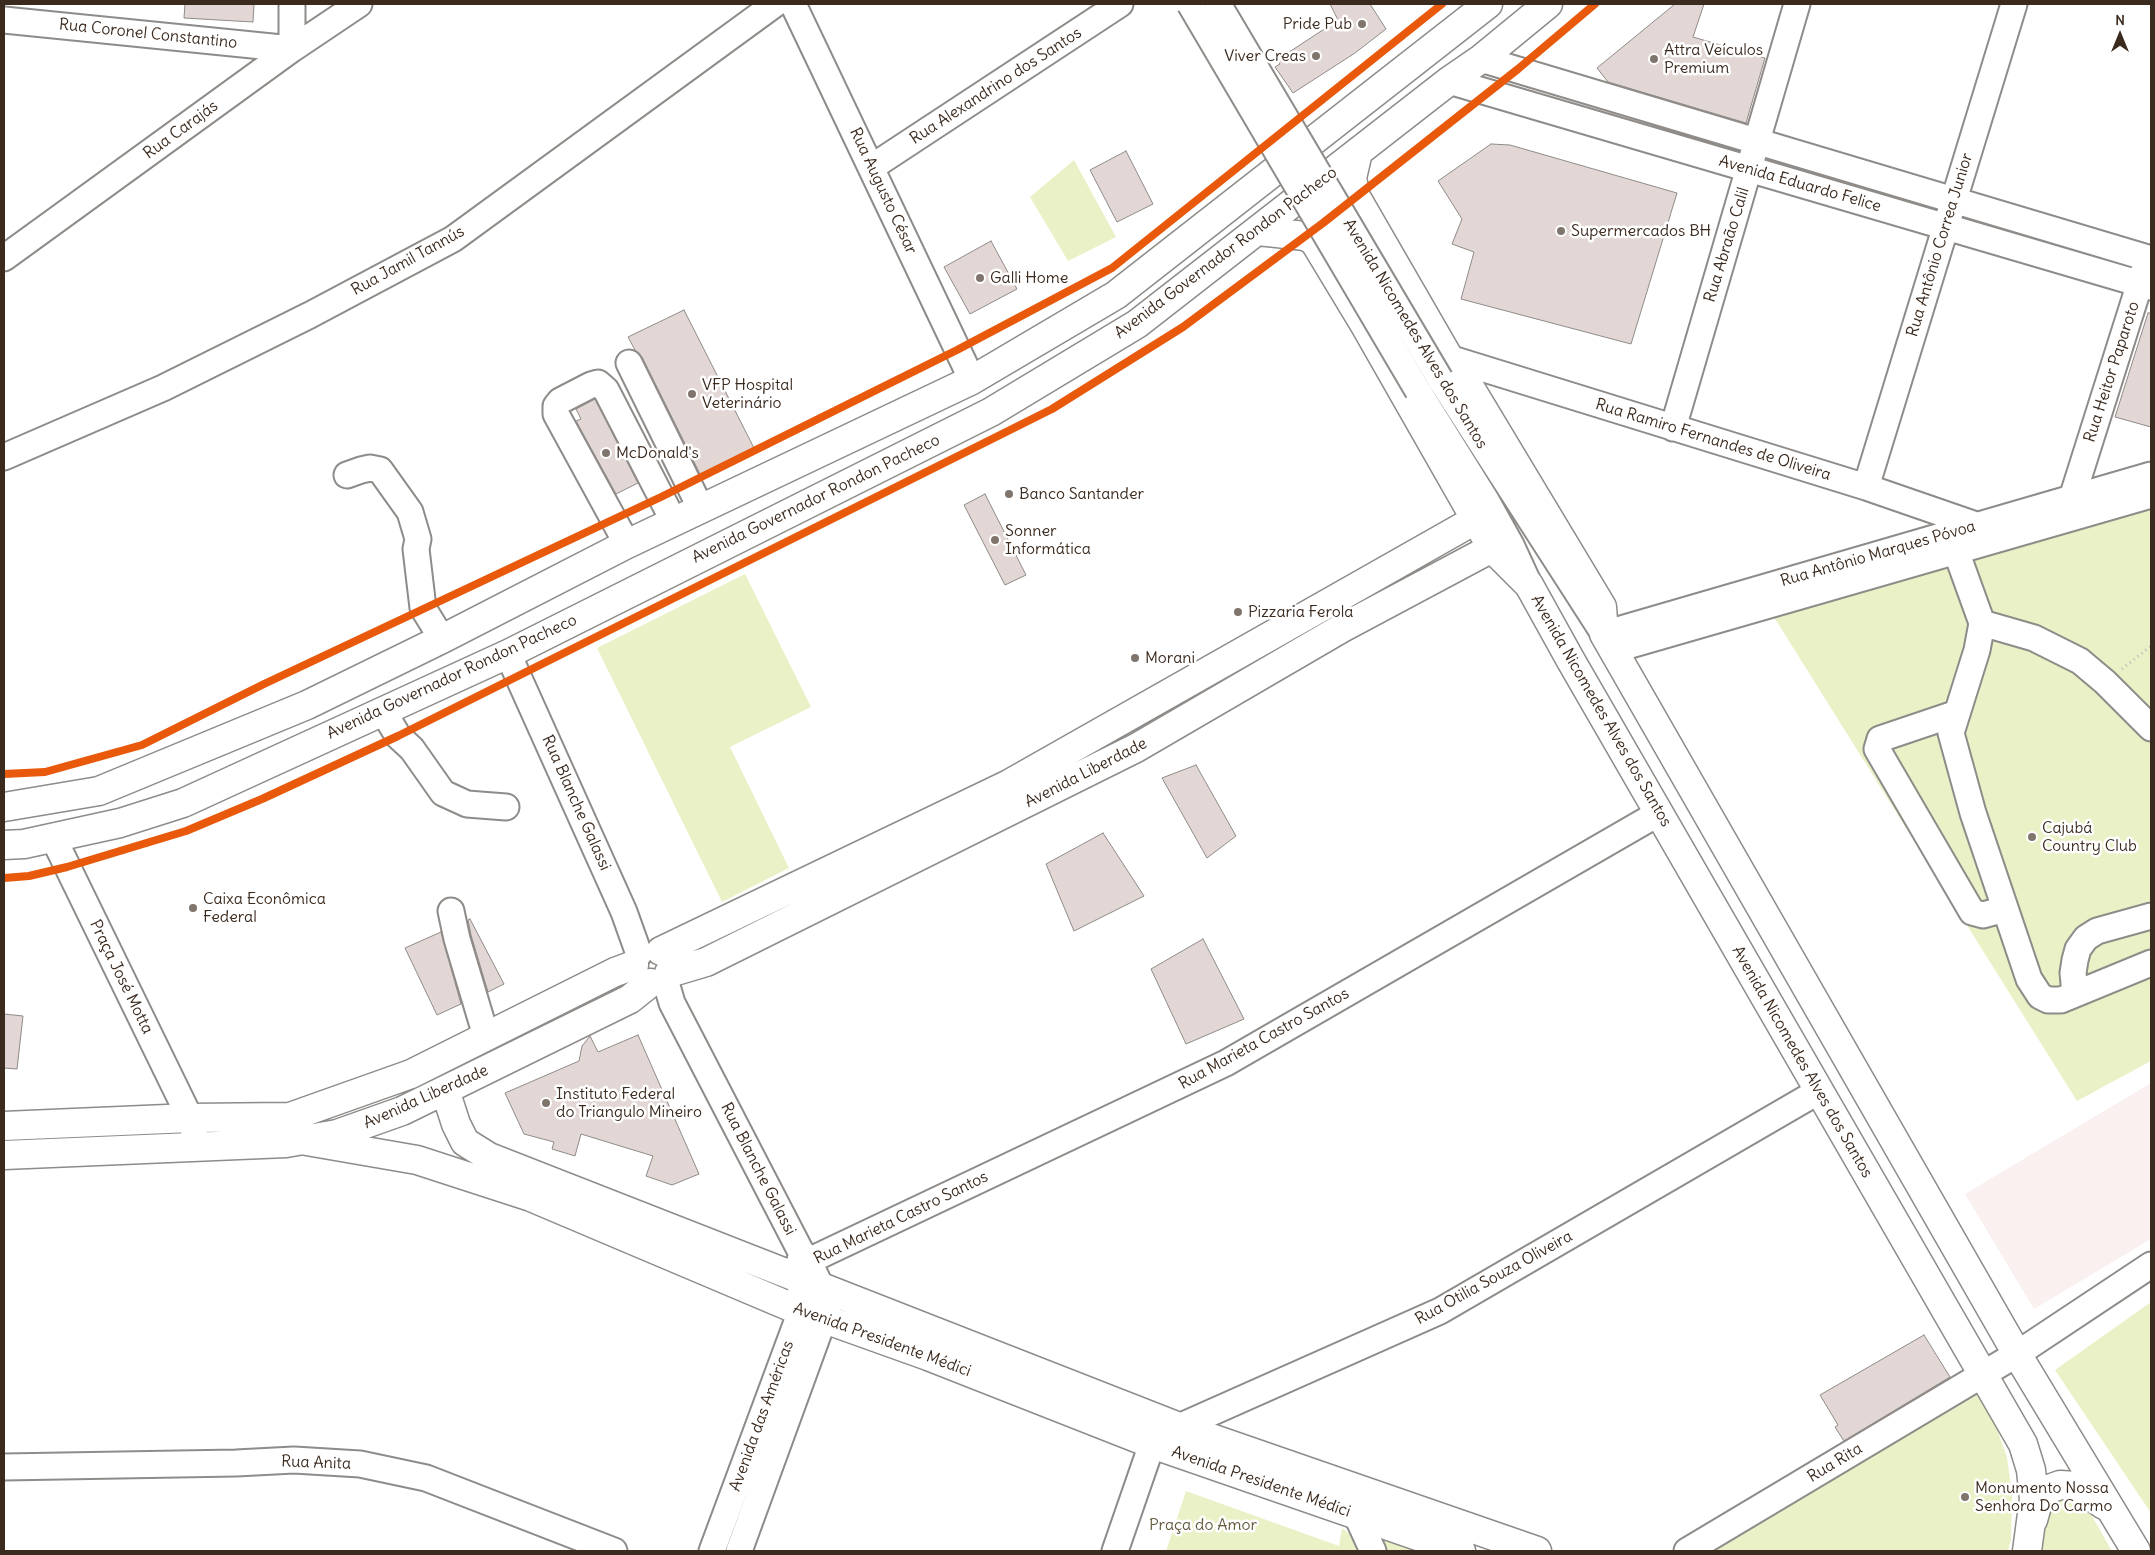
<!DOCTYPE html>
<html>
<head>
<meta charset="utf-8">
<style>
	body { margin:0 }
	#map { position:relative; width:2155px; height:1555px; overflow:hidden; background:#fff; font-family:Delius,sans-serif }
	canvas { display:block }
	.frame { position:absolute; inset:0; border:5px solid #3b2a1e; pointer-events:none }
	.north { position:absolute; left:2095px; top:10px; width:50px; height:50px; -webkit-text-stroke:4px #fff; paint-order:stroke; rotate:0deg; font-size:14px; font-weight:700; line-height:20px; text-align:center; color:#3b2a1e }
	.north::after { content:''; display:block; margin:auto; width:18px; height:22px; background:#3b2a1e; clip-path:polygon(50% 0,100% 100%,50% 72%,0 100%) }
</style>
</head>
<body>
<div id="map">
<canvas width="2155" height="1555"></canvas>
<div class="frame"></div>
<div class="north">N</div>
</div>
<script>
const g = document.querySelector('canvas').getContext('2d');
g.lineJoin = 'round';
function paint(path, color) {
  g.fillStyle = color;
  g.fill(path, 'evenodd');
}
function toPath(rows) {
  const path = new Path2D();
  for (const r of rows) {
    path.moveTo(r[0], r[1]);
    for (let i = 2; i < r.length; i += 2) path.lineTo(r[i], r[i + 1]);
  }
  return path;
}
function strokePath(path, color, width, dash) {
  g.strokeStyle = color;
  g.lineWidth = width;
  g.lineCap = dash ? 'butt' : 'round';
  g.setLineDash(dash || []);
  g.stroke(path);
}
function label(font, color, halo, rows, align = 'center') {
  g.font = font + ' Delius,sans-serif';
  g.lineWidth = 5;
  g.setLineDash([]);
  g.textBaseline = 'middle';
  g.strokeStyle = halo;
  g.fillStyle = color;
  for (const [text, x, y, turn = 0] of rows) {
    g.save();
    g.translate(x, y);
    g.rotate((+turn || 0) * Math.PI / 180);
    g.textAlign = isNaN(turn) ? turn : align;
    if (halo) g.strokeText(text, 0, 0);
    g.fillText(text, 0, 0);
    g.restore();
  }
}
paint(toPath([
	[2151,1083,2151,1239,2034,1309,1965,1194]
]), '#faf0ef');
paint(toPath([
	[1074,160,1116,237,1068,261,1030,197],
	[2151,504,2151,1061,2077,1101,1772,614],
	[745,574,811,707,730,747,789,868,722,902,597,648],
	[2151,1302,2151,1513,2055,1370],
	[1978,1394,1994,1421,2007,1457,2012,1495,2011,1540,2008,1551,1708,1551],
	[1186,1491,1339,1546,1342,1528,1353,1537,1358,1551,1166,1551],
	[2073,1497,2092,1516,2112,1551,2037,1551,2044,1509,2055,1501],
	[1369,1524,1441,1551,1381,1551]
]), '#ebf1c7');
const building = toPath([
	[185,4,254,4,253,22,184,18,185,4],
	[1330,4,1370,4,1386,29,1355,53,1293,93,1275,67,1280,64,1277,60,1338,20,1330,4],
	[1675,4,1704,4,1693,37,1765,58,1746,123,1608,82,1597,68,1675,4],
	[1491,144,1510,145,1677,193,1631,344,1461,299,1474,252,1452,244,1462,219,1438,181,1491,144],
	[1126,151,1153,204,1117,222,1090,170,1126,151],
	[991,241,1017,289,970,314,944,267,991,241],
	[684,310,755,450,701,476,642,357,635,350,628,337,684,310],
	[2148,313,2151,313,2151,427,2115,417,2148,313],
	[595,399,638,483,616,494,576,421,581,419,576,409,595,399],
	[985,494,1026,575,1005,585,964,505,985,494],
	[1196,765,1236,836,1207,858,1162,778,1196,765],
	[1103,833,1144,896,1074,931,1046,864,1103,833],
	[470,919,504,984,488,992,471,935,468,920,470,919],
	[441,932,461,1004,437,1015,405,948,441,932],
	[1203,939,1244,1019,1186,1044,1151,969,1203,939],
	[4,1014,23,1016,17,1069,4,1068,4,1014],
	[638,1035,699,1174,672,1185,646,1176,653,1156,581,1134,575,1156,552,1149,554,1142,524,1134,505,1093,579,1061,582,1046,590,1036,598,1052,638,1035],
	[1924,1335,1950,1377,1844,1441,1835,1427,1838,1425,1820,1395,1924,1335]
]);
paint(building, '#e2d7d5');
strokePath(building, '#8e8b88', 1);
const minor = toPath([
	[793,4,972,380],
	[4,20,292,49,292,4],
	[1481,59,2151,259],
	[1449,81,2151,287],
	[872,167,1120,4],
	[4,258,292,49,359,4],
	[1449,358,1866,487,1976,525,1971,533,1960,539,1956,551,1982,623,1977,650,1951,733,1973,813,2029,979,2040,996,2048,1000,2061,1000,2151,963],
	[629,363,701,509],
	[1440,379,1604,634,2151,475],
	[1418,391,1486,500,1511,545,1528,582],
	[1673,428,1797,4],
	[4,457,163,388,310,315,453,239,775,4],
	[347,475,361,470,370,468,380,470,410,512,418,539,416,549,423,608,442,639],
	[1866,487,2014,4],
	[2072,498,2145,267],
	[627,544,556,414,556,406,560,401,591,385,598,383,606,390,674,522],
	[1982,623,2034,638,2080,661,2105,682,2151,728],
	[1613,650,2151,495],
	[508,654,624,912,639,954],
	[383,711,398,736,412,749,443,793,467,804,506,807],
	[1957,713,1880,739,1877,749,1972,912,1983,915,2005,909],
	[53,837,190,1118,198,1147],
	[451,911,457,939,486,1036],
	[665,979,672,1003,800,1250,809,1262,820,1285,828,1307,739,1551],
	[2075,994,2073,973,2075,960,2078,949,2086,938,2097,931,2151,916],
	[800,1265,1226,1063,1659,813],
	[4,1467,236,1463,294,1460,360,1464,426,1478,614,1551],
	[1356,1514,1373,1551],
	[712,1551,801,1311,800,1260],
	[1115,1551,1152,1444,1179,1427,1440,1311,1819,1091],
	[1687,1551,2017,1354,2151,1265]
]);
const major = toPath([
	[1358,152,1352,178,1356,197,1449,358,1469,386,1602,607,1604,634,2017,1354,2136,1551],
	[1258,231,1305,236,1314,241,1366,327,1492,548,1529,585,1570,659,2023,1444,2031,1470,2034,1499,2027,1551],
	[4,807,99,791,307,705,442,639,627,544,972,380,1116,295,1488,4],
	[4,845,24,844,120,823,183,803,508,654,991,412,1137,324,1449,81,1481,59,1548,4],
	[661,951,1009,784,1475,520],
	[669,973,706,962,1136,748,1342,628,1492,548],
	[445,1090,456,1124,465,1142,489,1157,1179,1427,1537,1551],
	[4,1126,190,1118,290,1117,411,1074,615,972,634,965],
	[301,1140,417,1160,531,1197,791,1307,928,1356,1152,1444,1461,1551],
	[4,1155,286,1143,337,1134,402,1111,445,1090,630,999,650,983],
	[2033,1520,2037,1506,2049,1489,2060,1485,2077,1486,2104,1505]
]);
strokePath(minor, '#8e8b88', 29);
strokePath(major, '#8e8b88', 31);
strokePath(toPath([
	[2122,669,2151,646]
]), '#b9b8b6', 3, [1, 4]);
strokePath(minor, '#fff', 25);
strokePath(major, '#fff', 28);
const minorBridge = toPath([
	[1190,4,1418,391],
	[1218,4,1440,379]
]);
strokePath(minorBridge, '#8e8b88', 29, []);
strokePath(minorBridge, '#fff', 25);
strokePath(toPath([
	[4,774,45,772,142,745,264,684,661,497,957,350,1112,268,1442,4],
	[4,878,29,876,67,867,186,831,262,799,398,736,1052,409,1183,327,1323,223,1518,69,1595,4]
]), '#e8590c', 8);
for (const [x, y, r, color] of [
	[1362,24,5,"#80756d"],
	[1316,56,5,"#80756d"],
	[1654,59,5,"#80756d"],
	[1561,231,5,"#80756d"],
	[980,278,5,"#80756d"],
	[692,394,5,"#80756d"],
	[606,453,5,"#80756d"],
	[1009,494,5,"#80756d"],
	[995,540,5,"#80756d"],
	[1238,612,5,"#80756d"],
	[1135,658,5,"#80756d"],
	[2032,837,5,"#80756d"],
	[193,908,5,"#80756d"],
	[546,1103,5,"#80756d"],
	[1965,1497,5,"#80756d"]
]) {
  const dot = new Path2D();
  dot.arc(x, y, r, 0, 2 * Math.PI);
  g.fillStyle = color;
  g.fill(dot);
  strokePath(dot, '#fff', 2);
}
label('16px', '#3b2a1e', '#fff', [
	["Pride Pub",1352,24,"right"],
	["Attra Veículos",1664,50],
	["Premium",1664,68],
	["Viver Creas",1306,56,"right"],
	["Supermercados BH",1571,231],
	["Galli Home",990,278],
	["VFP Hospital",702,385],
	["Veterinário",702,403],
	["McDonald's",616,453],
	["Banco Santander",1019,494],
	["Sonner",1005,531],
	["Informática",1005,549],
	["Pizzaria Ferola",1248,612],
	["Morani",1145,658],
	["Cajubá",2042,828],
	["Country Club",2042,846],
	["Caixa Econômica",203,899],
	["Federal",203,917],
	["Instituto Federal",556,1094],
	["do Triangulo Mineiro",556,1112],
	["Monumento Nossa",1975,1488],
	["Senhora Do Carmo",1975,1506]
], 'left');
label('16px', '#3b2a1e', '#fff', [
	["Rua Coronel Constantino",148,34,6],
	["Rua Alexandrino dos Santos",996,86,-33],
	["Rua Carajás",181,130,-36],
	["Avenida Eduardo Felice",1800,184,16],
	["Rua Augusto César",883,191,65],
	["Rua Abraão Calil",1727,245,-73],
	["Rua Antônio Correa Junior",1940,245,-73],
	["Avenida Governador Rondon Pacheco",1226,253,-37],
	["Rua Jamil Tannús",408,261,-29],
	["Avenida Nicomedes Alves dos Santos",1415,334,59],
	["Rua Heitor Paparoto",2112,372,-72],
	["Rua Ramiro Fernandes de Oliveira",1713,440,17],
	["Avenida Governador Rondon Pacheco",816,499,-26],
	["Rua Antônio Marques Póvoa",1878,554,-16],
	["Avenida Governador Rondon Pacheco",452,677,-25],
	["Avenida Nicomedes Alves dos Santos",1601,711,60],
	["Avenida Liberdade",1086,773,-27],
	["Rua Blanche Galassi",576,803,66],
	["Praça José Motta",121,977,64],
	["Rua Marieta Castro Santos",1264,1039,-29],
	["Avenida Nicomedes Alves dos Santos",1802,1062,60],
	["Avenida Liberdade",426,1097,-24],
	["Rua Blanche Galassi",758,1169,63],
	["Rua Marieta Castro Santos",901,1218,-26],
	["Rua Otilia Souza Oliveira",1494,1278,-29],
	["Avenida Presidente Médici",882,1340,20],
	["Avenida das Américas",762,1416,-70],
	["Rua Anita",316,1463,2],
	["Rua Rita",1835,1463,-31],
	["Avenida Presidente Médici",1261,1482,19]
]);
label('16px', '#63593d', '#fff', [
	["Praça do Amor",1203,1525]
]);
</script>
</body>
</html>
